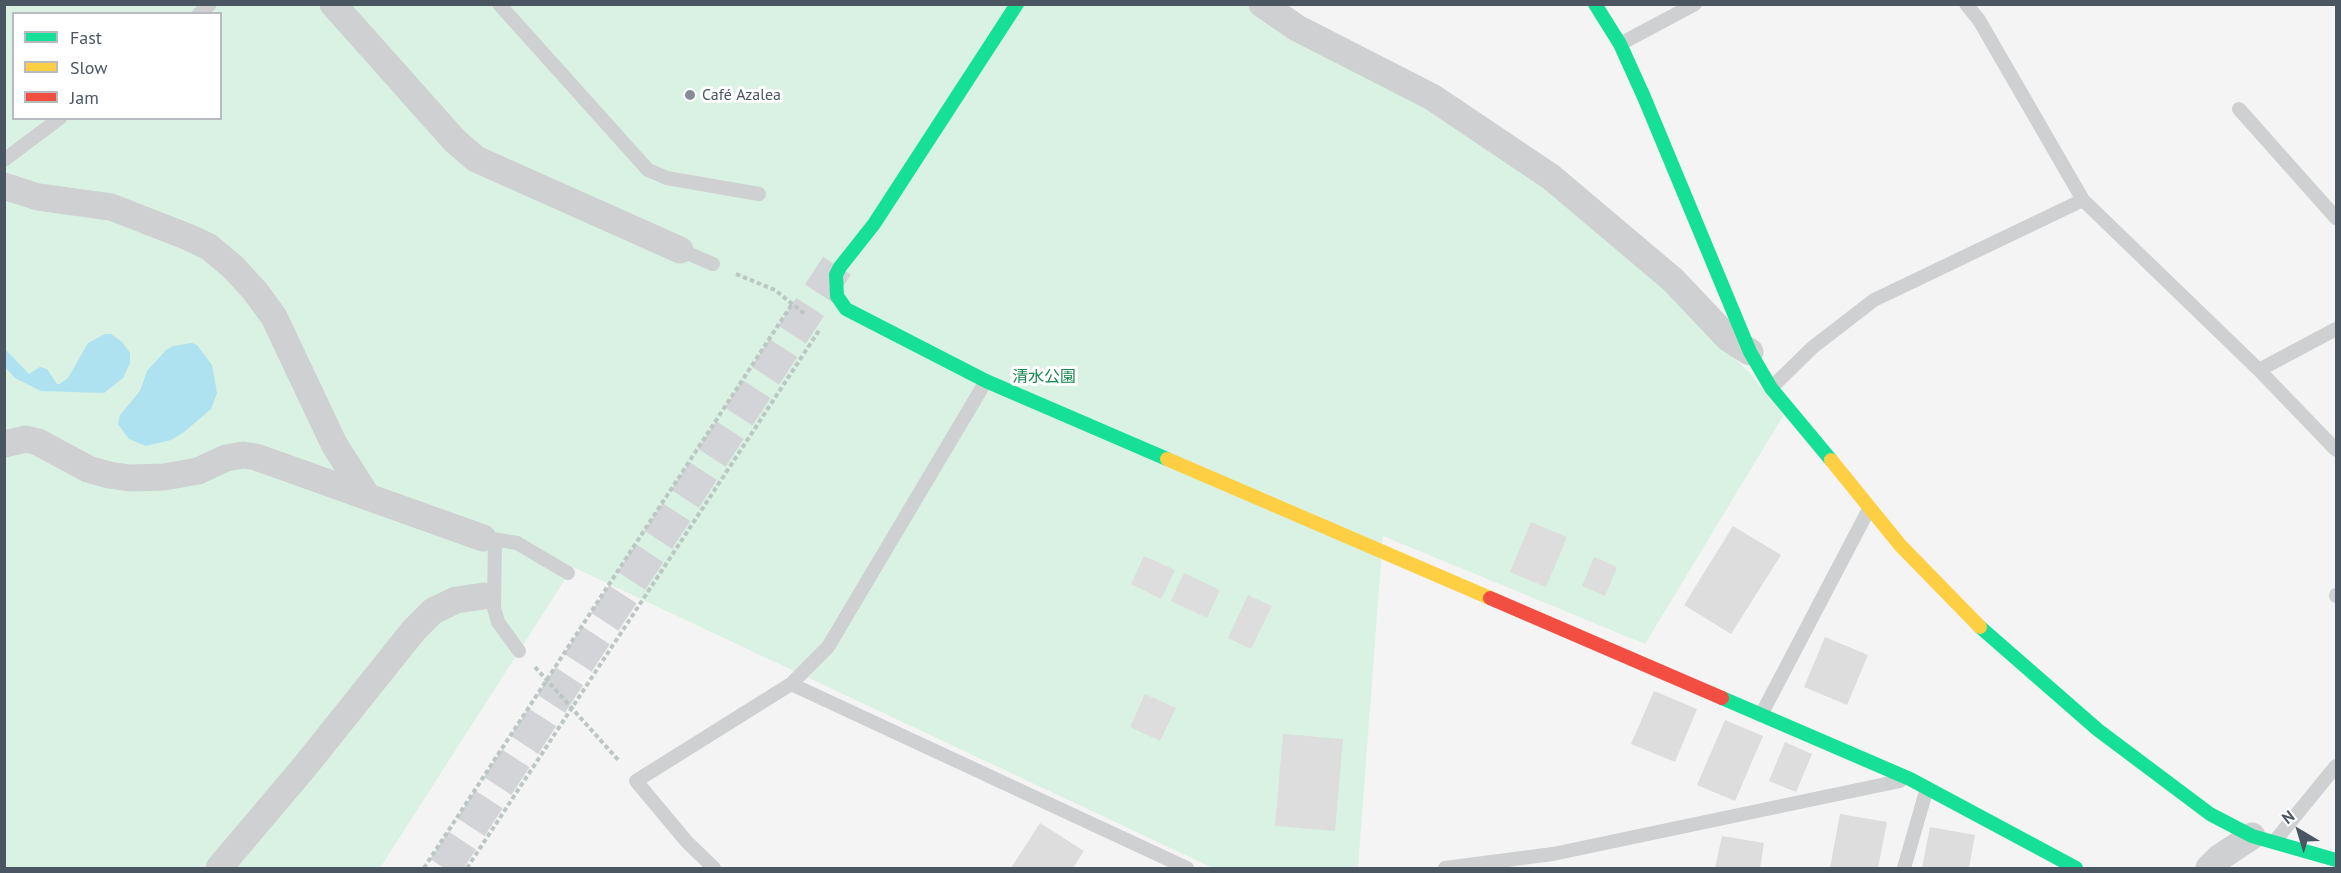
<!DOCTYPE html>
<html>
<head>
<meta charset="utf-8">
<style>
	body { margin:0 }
	#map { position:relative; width:2341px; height:873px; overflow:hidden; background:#f4f4f4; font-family:"PT Sans",sans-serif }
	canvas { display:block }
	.frame { position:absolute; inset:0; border:6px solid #4a5661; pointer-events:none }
	.legend { position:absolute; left:12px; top:12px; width:210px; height:108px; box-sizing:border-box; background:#fff; border:2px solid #b7bbc0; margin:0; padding:8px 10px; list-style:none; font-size:18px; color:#4a5661 }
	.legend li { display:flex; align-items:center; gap:12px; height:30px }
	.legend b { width:30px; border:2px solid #b7bbc0 }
	.north { position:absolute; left:2269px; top:801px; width:60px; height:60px; -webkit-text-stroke:4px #fff; paint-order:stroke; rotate:322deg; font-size:16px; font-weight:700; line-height:24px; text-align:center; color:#4a5661 }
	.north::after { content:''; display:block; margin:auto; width:21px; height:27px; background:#4a5661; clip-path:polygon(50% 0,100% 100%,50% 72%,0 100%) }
</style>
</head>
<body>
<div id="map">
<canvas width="2341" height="873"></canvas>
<div class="frame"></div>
<ul class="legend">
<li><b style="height:8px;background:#16e098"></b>Fast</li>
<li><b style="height:8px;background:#ffcf43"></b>Slow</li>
<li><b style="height:8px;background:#f24e42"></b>Jam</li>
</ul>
<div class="north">N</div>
</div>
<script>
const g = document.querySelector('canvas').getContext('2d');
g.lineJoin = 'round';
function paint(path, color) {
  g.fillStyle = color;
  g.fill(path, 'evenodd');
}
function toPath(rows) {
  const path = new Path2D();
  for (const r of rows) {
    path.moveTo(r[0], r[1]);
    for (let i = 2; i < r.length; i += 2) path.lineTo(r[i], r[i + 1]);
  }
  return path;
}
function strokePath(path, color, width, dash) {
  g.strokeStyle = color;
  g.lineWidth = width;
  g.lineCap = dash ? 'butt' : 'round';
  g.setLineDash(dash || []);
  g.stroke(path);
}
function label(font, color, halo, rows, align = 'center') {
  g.font = font + ' "PT Sans","Noto Sans JP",sans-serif';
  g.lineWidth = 6;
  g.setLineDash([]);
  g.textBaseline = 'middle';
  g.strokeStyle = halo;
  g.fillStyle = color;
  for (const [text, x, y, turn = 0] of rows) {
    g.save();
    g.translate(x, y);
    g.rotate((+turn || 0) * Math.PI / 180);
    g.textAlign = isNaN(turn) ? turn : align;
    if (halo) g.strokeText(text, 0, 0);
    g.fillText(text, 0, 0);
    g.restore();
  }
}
paint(toPath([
	[5,5,1250,5,1497,147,1655,273,1752,376,1783,416,1645,644,1383,536,1358,867,1341,868,1213,868,573,567,380,868,5,868],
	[14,14,220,14,220,118,14,118]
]), '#d9f2e3');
paint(toPath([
	[105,334,111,334,122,342,130,353,130,363,123,378,104,393,41,391,15,378,5,367,5,349,29,374,40,367,47,369,57,384,60,384,68,378,88,343],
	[192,343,197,345,212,365,217,393,211,409,184,432,171,440,146,446,129,439,118,424,120,415,140,391,147,371,166,350,173,346]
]), '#aee2f0');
paint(toPath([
	[1531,522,1567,537,1546,587,1510,572],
	[1733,526,1781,555,1731,634,1684,605],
	[1144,556,1175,570,1161,599,1131,584],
	[1594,557,1617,567,1605,596,1582,586],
	[1184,573,1220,590,1207,618,1171,601],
	[1248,595,1272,606,1251,649,1228,638],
	[1825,637,1868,655,1847,705,1804,687],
	[1654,691,1697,709,1675,762,1631,744],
	[1145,694,1176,708,1160,741,1130,727],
	[1725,720,1763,736,1735,801,1697,785],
	[1283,734,1343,739,1335,831,1275,826],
	[1785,742,1812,754,1796,792,1769,781],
	[1840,814,1887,822,1878,868,1830,868],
	[1040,823,1084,851,1073,868,1011,868],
	[1930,827,1975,835,1969,868,1922,868],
	[1722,836,1764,843,1760,868,1715,868]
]), '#ddddde');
strokePath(toPath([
	[444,868,844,255]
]), '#d2d4d7', 33, [33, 16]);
strokePath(toPath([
	[736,274,775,290,806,315],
	[535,667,620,762],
	[424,868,792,304],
	[467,868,820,329]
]), '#bcc7c4', 4, [4.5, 3]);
strokePath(toPath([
	[499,4,648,170,667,178,759,194],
	[1966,4,1979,20,2083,200,2259,370,2336,450],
	[199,14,210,4],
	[1620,44,1695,4],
	[2239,109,2336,218],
	[4,160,60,118],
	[680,250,713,264],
	[2259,370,2336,329],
	[986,381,828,647,791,684,1187,868],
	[1771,388,1813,347,1874,300,2083,200],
	[486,538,517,543,568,573],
	[495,540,494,608,498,622,519,651],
	[2336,595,2336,596],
	[1761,715,1869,509],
	[2274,842,2336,766],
	[714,868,687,842,636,781,791,684],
	[1445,868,1553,854,1900,781],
	[1904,868,1927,788]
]), '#ced0d2', 14);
strokePath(toPath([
	[333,4,455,141,476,159,680,250],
	[1262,4,1297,28,1432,97,1551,177,1673,280,1728,338,1750,352],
	[4,186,38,197,111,207,188,237,209,247,233,267,255,291,274,317,334,444,367,496],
	[4,444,26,439,38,442,88,469,109,475,130,478,164,477,198,471,226,458,243,455,256,457,483,538],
	[219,868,306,765,414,630,433,611,456,600,484,596],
	[2209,868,2219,858,2252,836]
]), '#ced0d2', 27);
strokePath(toPath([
	[1017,4,874,224,840,267,836,275,837,296,846,309,986,381,1167,459],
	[1595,4,1620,44,1644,97,1750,352,1771,388,1831,460],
	[1980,627,2098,730,2210,814,2252,836,2336,860],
	[1722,698,1910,779,2076,868]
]), '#16e098', 14);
strokePath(toPath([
	[1167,459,1490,598],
	[1831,460,1900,545,1980,627]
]), '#ffcf43', 14);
strokePath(toPath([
	[1490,598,1722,698]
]), '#f24e42', 14);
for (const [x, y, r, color] of [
	[690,95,6,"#868d94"]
]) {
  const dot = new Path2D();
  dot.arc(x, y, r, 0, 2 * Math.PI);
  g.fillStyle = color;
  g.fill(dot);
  strokePath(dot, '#fff', 2);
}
label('16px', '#4a5661', '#fff', [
	["Café Azalea",702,95]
], 'left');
label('16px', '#17864f', '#fff', [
	["清水公園",1044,377]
]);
</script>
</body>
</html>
